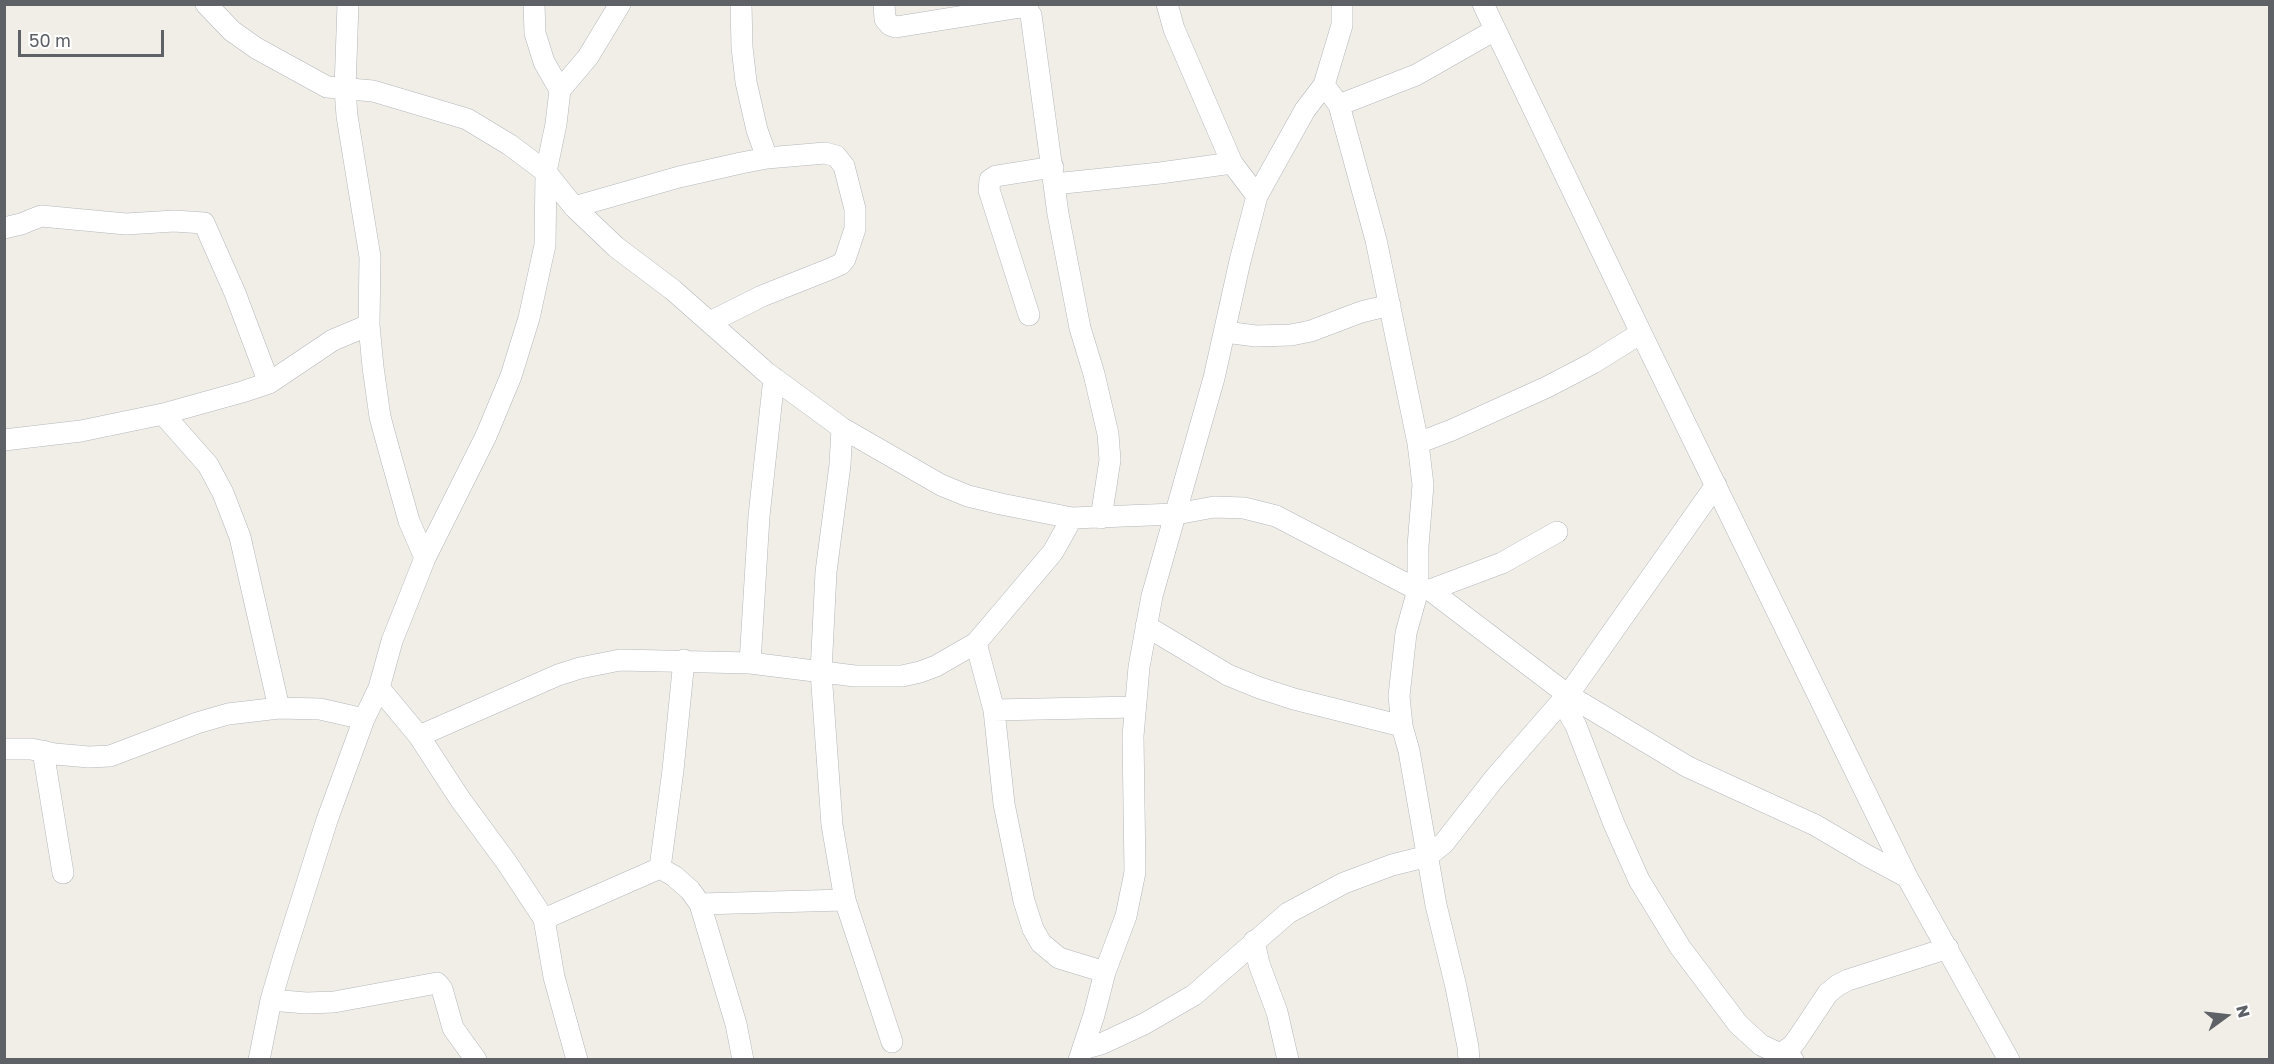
<!DOCTYPE html>
<html>
<head>
<meta charset="utf-8">
<style>
	body { margin:0 }
	#map { position:relative; width:2274px; height:1064px; overflow:hidden; background:#f0eee7; font-family:"Golos Text",sans-serif }
	canvas { display:block }
	.frame { position:absolute; inset:0; border:6px solid #5e6267; pointer-events:none }
	.north { position:absolute; left:2196px; top:986px; width:60px; height:60px; -webkit-text-stroke:4px #fff; paint-order:stroke; rotate:75deg; font-size:16px; font-weight:700; line-height:24px; text-align:center; color:#5e6267 }
	.north::after { content:''; display:block; margin:auto; width:21px; height:27px; background:#5e6267; clip-path:polygon(50% 0,100% 100%,50% 72%,0 100%) }
	.scale { position:absolute; left:18px; top:30px; width:146px; height:27px; box-sizing:border-box; border:3px solid #5e6267; border-top:0; padding-left:8px; font-size:18px; line-height:21px; white-space:nowrap; color:#5e6267; -webkit-text-stroke:4px #fff; paint-order:stroke }
</style>
</head>
<body>
<div id="map">
<canvas width="2274" height="1064"></canvas>
<div class="frame"></div>
<div class="north">N</div>
<div class="scale">50 m</div>
</div>
<script>
const g = document.querySelector('canvas').getContext('2d');
g.lineJoin = 'round';
function toPath(rows) {
  const path = new Path2D();
  for (const r of rows) {
    path.moveTo(r[0], r[1]);
    for (let i = 2; i < r.length; i += 2) path.lineTo(r[i], r[i + 1]);
  }
  return path;
}
function strokePath(path, color, width, dash) {
  g.strokeStyle = color;
  g.lineWidth = width;
  g.lineCap = dash ? 'butt' : 'round';
  g.setLineDash(dash || []);
  g.stroke(path);
}
const minor = toPath([
	[206,4,232,31,256,48,327,87,373,91,467,119,510,145,546,172,574,207,616,247,673,290,767,373,842,428,941,485,968,496,1001,504,1072,518,1176,514,1214,507,1244,508,1276,516,1418,590,1430,590,1568,695,1688,767,1815,825,1866,855,1907,877],
	[348,4,345,89,347,116,370,257,369,325,373,367,380,417,389,450,409,521,425,558],
	[534,4,535,33,544,62,560,90],
	[741,4,742,47,746,82,757,130,767,158],
	[884,4,885,19,890,25,896,27,1021,7,1027,9,1031,15,1058,214,1080,328,1094,374,1108,434,1110,460,1101,518],
	[1167,4,1174,29,1232,163,1257,196],
	[1483,4,1641,333,1907,877,2009,1060],
	[1324,85,1339,105,1376,240,1418,443,1423,485,1418,546,1418,590,1406,633,1399,696,1402,726,1409,751,1436,905,1456,987,1468,1047,1469,1060],
	[1339,105,1416,75,1495,30],
	[1054,184,1160,173,1232,163],
	[574,207,679,177,741,163,767,158,825,153,836,156,844,166,855,209,855,229,845,259,841,264,830,269,762,296,710,322],
	[4,228,21,224,41,216,126,224,174,221,204,223,235,293,269,383],
	[1029,315,989,190,990,180,996,176,1053,167],
	[1225,332,1256,336,1291,335,1311,331,1361,312,1390,305],
	[163,414,208,465,223,493,240,537,279,708],
	[842,428,840,465,826,572,821,672,832,825,845,900,892,1042],
	[4,440,81,431,163,414,242,392,269,383,333,340,369,325],
	[1418,443,1452,430,1547,387,1593,363,1641,333],
	[1716,485,1568,695,1562,701,1576,726,1614,824,1639,880,1680,947,1738,1024,1761,1045,1793,1060],
	[1430,590,1502,563,1557,532],
	[1146,626,1228,675,1260,688,1294,699,1402,726],
	[976,643,994,710,1004,804,1024,901,1033,929,1041,943,1059,958,1105,972],
	[750,663,759,516,774,378],
	[379,688,419,736,460,799,507,863,544,919,554,977,577,1060],
	[994,710,1135,707],
	[419,736,558,675,580,668,620,660,750,663,855,676,902,676,920,672,936,666,976,643,1053,552,1072,518],
	[4,749,31,749,55,754,89,757,110,756,197,723,228,714,279,708,320,709,364,719],
	[43,751,63,873],
	[660,868,674,876,690,890,700,904,736,1024,743,1060],
	[660,868,673,770,684,660],
	[700,904,845,900],
	[544,919,660,868],
	[1254,941,1259,964,1277,1012,1288,1060],
	[271,1000,306,1003,334,1002,437,983,442,989,453,1028,476,1060],
	[1083,1049,1101,1044,1144,1024,1194,995,1288,913,1344,883,1392,865,1428,856,1444,843,1494,779,1562,701],
	[259,1060,271,1000,283,959,327,820,364,719,379,688,392,641,425,558,486,436,511,376,529,318,545,245,546,172,556,124,560,90,588,57,620,4],
	[1079,1060,1094,1015,1105,972,1126,916,1135,872,1133,736,1139,667,1152,596,1214,378,1240,261,1257,196,1305,110,1324,85,1342,25,1342,4],
	[1779,1060,1780,1054,1792,1046,1798,1038,1828,993,1838,985,1848,980,1948,948]
]);
strokePath(minor, '#b4b7bb', 22);
strokePath(minor, '#fff', 21);
</script>
</body>
</html>
